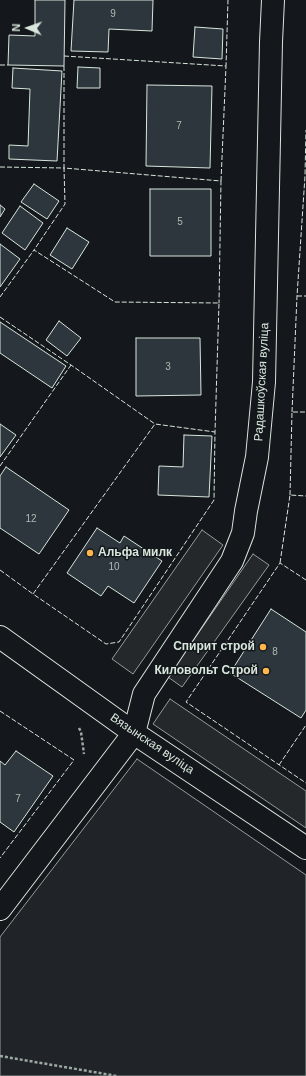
<!DOCTYPE html>
<html>
<head>
<meta charset="utf-8">
<style>
	body { margin:0 }
	#map { position:relative; width:306px; height:1076px; overflow:hidden; background:#14181c; font-family:Arial,sans-serif }
	canvas { display:block }
	.north { position:absolute; left:8px; top:8px; width:40px; height:40px; -webkit-text-stroke:3px #14181c; paint-order:stroke; rotate:272deg; font-size:11px; font-weight:700; line-height:16px; text-align:center; color:#d8e6dc }
	.north::after { content:''; display:block; margin:auto; width:14px; height:18px; background:#d8e6dc; clip-path:polygon(50% 0,100% 100%,50% 72%,0 100%) }
</style>
</head>
<body>
<div id="map">
<canvas width="306" height="1076"></canvas>
<div class="north">N</div>
</div>
<script>
const g = document.querySelector('canvas').getContext('2d');
g.lineJoin = 'round';
function paint(path, color) {
  g.fillStyle = color;
  g.fill(path, 'evenodd');
}
function toPath(rows) {
  const path = new Path2D();
  for (const r of rows) {
    path.moveTo(r[0], r[1]);
    for (let i = 2; i < r.length; i += 2) path.lineTo(r[i], r[i + 1]);
  }
  return path;
}
function strokePath(path, color, width, dash) {
  g.strokeStyle = color;
  g.lineWidth = width;
  g.lineCap = dash ? 'butt' : 'round';
  g.setLineDash(dash || []);
  g.stroke(path);
}
function label(font, color, halo, rows, align = 'center') {
  g.font = font + ' Arial,sans-serif';
  g.lineWidth = 3;
  g.setLineDash([]);
  g.textBaseline = 'middle';
  g.strokeStyle = halo;
  g.fillStyle = color;
  for (const [text, x, y, turn = 0] of rows) {
    g.save();
    g.translate(x, y);
    g.rotate((+turn || 0) * Math.PI / 180);
    g.textAlign = isNaN(turn) ? turn : align;
    if (halo) g.strokeText(text, 0, 0);
    g.fillText(text, 0, 0);
    g.restore();
  }
}
const green = toPath([
	[137,759,306,875,306,1076,0,1076,0,937,137,759]
]);
paint(green, '#202428');
strokePath(green, '#939e99', 1);
const parking = toPath([
	[202,530,223,545,133,674,112,659,202,530],
	[253,554,269,565,182,687,168,677,253,554],
	[170,699,306,791,306,828,153,724,170,699]
]);
paint(parking, '#24282b');
strokePath(parking, '#939e99', 1);
const building = toPath([
	[35,0,65,0,64,66,8,65,9,35,35,36,35,0],
	[74,0,153,0,152,31,109,29,108,52,71,51,74,0],
	[195,27,223,29,222,59,193,57,195,27],
	[78,67,100,68,100,88,77,88,78,67],
	[13,68,62,71,57,161,9,159,9,145,28,146,30,89,12,88,13,68],
	[147,85,212,86,210,168,146,166,147,85],
	[34,184,59,201,47,219,21,202,34,184],
	[150,189,211,189,211,256,150,256,150,189],
	[0,205,5,209,0,217,0,205],
	[20,206,43,223,25,250,2,233,20,206],
	[67,228,89,242,72,269,50,255,67,228],
	[0,244,20,259,0,287,0,244],
	[59,321,81,338,67,356,46,340,59,321],
	[0,322,66,366,52,388,0,353,0,322],
	[136,338,200,338,201,395,136,396,136,338],
	[0,424,16,435,0,457,0,424],
	[184,435,212,436,209,497,158,495,159,466,183,467,184,435],
	[6,467,69,510,39,554,0,528,0,476,6,467],
	[97,528,120,543,124,536,162,561,134,603,108,586,101,596,67,573,97,528],
	[271,609,306,632,306,710,301,718,230,673,271,609],
	[16,751,53,776,14,832,0,822,0,761,5,765,16,751]
]);
paint(building, '#2c363c');
strokePath(building, '#d8e6dc', 1);
const minor = toPath([
	[0,637,134,733,306,848],
	[0,909,134,733,144,694,232,561,243,533,246,511,257,457,264,382,271,42,273,0]
]);
strokePath(minor, '#d8e6dc', 24);
strokePath(toPath([
	[79,728,81,732,84,754],
	[0,1056,117,1076]
]), '#9da8a2', 2.5, [3, 2]);
strokePath(minor, '#14181c', 22);
strokePath(toPath([
	[64,56,226,66,228,0],
	[0,65,8,65],
	[64,66,64,168,221,181,219,303],
	[0,167,64,168,65,204,34,250],
	[221,181,226,66],
	[297,296,306,296],
	[0,297,34,250,115,302,219,303,215,432,214,500,119,642,106,644,33,594,155,424,215,432],
	[0,317,71,365,155,424],
	[292,412,297,296,305,176,306,130],
	[0,466,71,365],
	[290,495,292,412,306,412],
	[280,563,290,495,306,496],
	[0,570,33,594],
	[306,580,280,563,186,702,306,783],
	[0,711,74,760,0,858],
	[279,765,306,725]
]), '#d8e6dc', 1, [5, 2]);
for (const [x, y, r, color] of [
	[90,553,4,"#ffb74d"],
	[263,647,4,"#ffb74d"],
	[266,671,4,"#ffb74d"]
]) {
  const dot = new Path2D();
  dot.arc(x, y, r, 0, 2 * Math.PI);
  g.fillStyle = color;
  g.fill(dot);
  strokePath(dot, '#14181c', 1.5);
}
label('10px', '#adbab4', null, [
	["9",113,14],
	["7",179,126],
	["5",180,222],
	["3",168,367],
	["12",31,519],
	["10",114,567],
	["8",275,652],
	["7",18,799]
]);
label('12px', '#d8e6dc', '#14181c', [
	["Радашкоўская вуліца",262,382,-87],
	["Вязынская вуліца",152,744,34]
]);
label('bold 12px', '#d8e6dc', '#14181c', [
	["Альфа милк",98,553,"left"],
	["Спирит строй",255,647],
	["Киловольт Строй",258,671]
], 'right');
</script>
</body>
</html>
